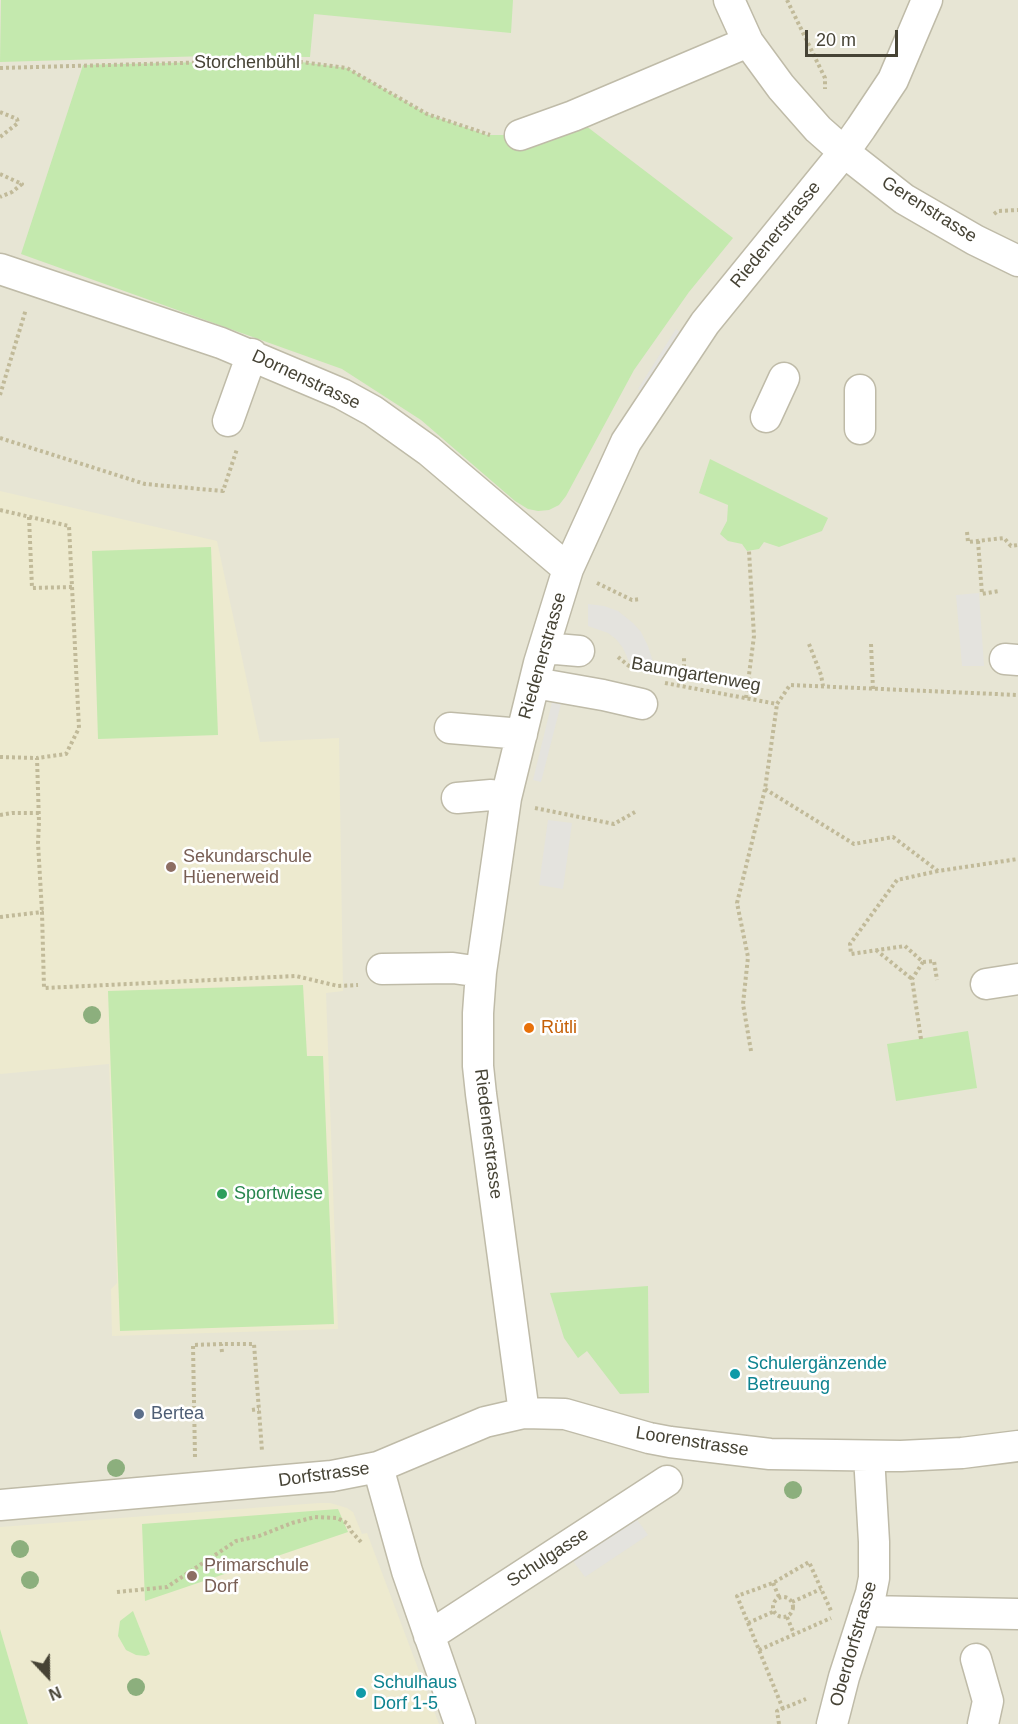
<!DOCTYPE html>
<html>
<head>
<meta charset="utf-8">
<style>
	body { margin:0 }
	#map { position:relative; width:1018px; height:1724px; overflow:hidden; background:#f3f2e6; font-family:Helvetica,sans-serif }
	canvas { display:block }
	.north { position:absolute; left:18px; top:1646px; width:60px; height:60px; -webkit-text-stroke:4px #fff; paint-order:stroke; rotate:158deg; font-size:16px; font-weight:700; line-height:24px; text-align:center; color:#464335 }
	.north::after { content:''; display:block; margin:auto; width:21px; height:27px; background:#464335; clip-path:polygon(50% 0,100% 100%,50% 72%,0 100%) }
	.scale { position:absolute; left:805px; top:30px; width:93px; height:27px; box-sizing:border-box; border:3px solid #464335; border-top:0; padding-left:8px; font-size:18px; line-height:21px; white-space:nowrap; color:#464335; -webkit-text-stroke:4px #fff; paint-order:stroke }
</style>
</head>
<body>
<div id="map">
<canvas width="1018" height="1724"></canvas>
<div class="north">N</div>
<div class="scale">20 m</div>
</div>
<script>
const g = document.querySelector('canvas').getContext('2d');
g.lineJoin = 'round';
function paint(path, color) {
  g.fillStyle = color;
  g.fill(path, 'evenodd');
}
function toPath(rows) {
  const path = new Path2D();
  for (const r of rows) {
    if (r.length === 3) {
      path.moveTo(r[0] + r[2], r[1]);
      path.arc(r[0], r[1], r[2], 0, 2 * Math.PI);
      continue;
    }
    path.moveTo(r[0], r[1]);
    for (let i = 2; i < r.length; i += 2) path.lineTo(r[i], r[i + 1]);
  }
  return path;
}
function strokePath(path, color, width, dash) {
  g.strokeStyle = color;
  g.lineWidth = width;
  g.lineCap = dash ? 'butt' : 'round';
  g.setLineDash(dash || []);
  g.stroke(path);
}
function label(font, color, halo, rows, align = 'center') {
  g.font = font + ' Helvetica,sans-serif';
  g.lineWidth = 5;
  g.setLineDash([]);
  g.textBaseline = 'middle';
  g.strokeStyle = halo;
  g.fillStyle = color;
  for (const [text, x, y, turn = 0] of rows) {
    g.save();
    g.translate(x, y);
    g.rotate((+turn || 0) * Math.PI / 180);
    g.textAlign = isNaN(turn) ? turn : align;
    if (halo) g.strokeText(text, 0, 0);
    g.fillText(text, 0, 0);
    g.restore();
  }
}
paint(toPath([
	[0,0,1018,0,1018,1724,0,1724]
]), '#e7e5d4');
paint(toPath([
	[0,491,217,541,260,742,339,738,343,991,326,993,338,1329,112,1336,111,1289,117,1283,109,1064,0,1074],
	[319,1503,330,1503,347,1508,353,1512,362,1534,367,1533,439,1724,0,1724,0,1527]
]), '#edeacf');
paint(toPath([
	[1,0,513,0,511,33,314,14,310,57,208,56,0,62],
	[286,60,347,68,427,114,487,135,520,135,573,116,733,238,689,292,634,370,566,496,559,505,549,510,538,511,528,509,515,501,421,420,342,369,21,254,83,65],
	[710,459,828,518,822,531,779,547,764,542,759,549,747,551,742,544,728,541,720,534,727,521,728,505,699,493],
	[211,547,218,735,98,739,92,551],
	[303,985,307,1056,323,1056,334,1324,120,1331,108,991],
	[968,1031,977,1088,896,1101,887,1044],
	[648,1286,649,1393,620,1394,587,1351,578,1358,564,1338,550,1293],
	[338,1509,348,1532,145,1601,142,1524],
	[133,1611,150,1654,146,1656,136,1655,126,1650,118,1636,120,1621],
	[0,1629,28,1724,0,1724]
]), '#c4e9ae');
paint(toPath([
	[676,329,684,335,646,394,638,389],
	[979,593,984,666,962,666,956,595],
	[588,604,604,606,618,611,633,623,641,632,648,646,653,662,653,667,630,664,623,648,616,639,608,633,588,626],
	[554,694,563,696,541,782,533,780],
	[548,820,572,823,563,889,539,885],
	[633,1514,648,1535,585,1577,570,1557]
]), '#e4e3de');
const minor = toPath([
	[729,0,748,42,781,87,818,129,844,152,904,199,975,240,1018,261],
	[520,135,573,116,748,42],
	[0,269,221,343,342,394,373,411,429,451,568,569],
	[860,390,860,429],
	[766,417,784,378],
	[228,421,252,354],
	[544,648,579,651],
	[1005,659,1018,660],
	[535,683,603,695,642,704],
	[450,728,522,734],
	[457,798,491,795,506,798],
	[382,969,453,968,481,972],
	[986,984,1018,979],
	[524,1413,481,1094,478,1066,478,1013,481,972,506,798,539,663,568,569,626,442,705,323,844,152,861,128,893,80,927,0],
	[378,1467,407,1571,460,1724],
	[0,1505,332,1476,378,1467,485,1422,524,1413,565,1414,649,1438,670,1442,770,1454,901,1456,962,1453,1018,1446],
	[865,1611,1018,1614],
	[429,1636,667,1481],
	[976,1659,988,1701,983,1724],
	[832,1724,844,1677,871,1593,874,1578,874,1542,869,1456]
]);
strokePath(minor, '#bfbba8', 33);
strokePath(toPath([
	[787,0,825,78,825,89],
	[0,68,286,60,347,68,427,114,490,135],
	[0,112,17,119,18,123,0,137],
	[0,174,22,184,12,192,0,197],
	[994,214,998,211,1018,210],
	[0,395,26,309],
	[0,438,145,484,223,491,237,449],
	[0,510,69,526,79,728,66,754,37,758],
	[29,517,32,588,72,587],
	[967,532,968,542,1004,538,1011,546,1018,545],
	[978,541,982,594,999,591],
	[597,583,632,600,641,599],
	[809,644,821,675,823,686],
	[871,644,873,689],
	[618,657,629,666,678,672,684,669,684,656],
	[665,683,777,704,790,685,1018,695],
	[746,698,754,636,749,551],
	[0,757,37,758,39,822,38,843,42,912],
	[765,789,854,844,893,837,938,871,1018,859],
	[535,808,614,824,635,812],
	[0,815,12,813,39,813],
	[0,917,42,912,44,988,296,976,338,986,358,985],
	[876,950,912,979],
	[923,962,934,961,937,980],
	[921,1039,912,979,923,962,905,946,851,954,850,944,897,880,938,871],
	[751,1051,743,1004,748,957,737,903,765,789,777,704],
	[222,1352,221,1344,254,1344,262,1451],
	[252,1410,259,1409],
	[195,1413,206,1413],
	[195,1457,193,1345,221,1344],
	[773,1583,779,1597],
	[117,1592,167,1587,236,1541,259,1536,292,1523,315,1517,337,1518,347,1523,351,1531,361,1542],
	[783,1607,10],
	[792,1602,821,1589],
	[787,1617,794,1634],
	[748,1623,775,1611],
	[759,1650,831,1618],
	[783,1709,737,1596,773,1583,809,1562,832,1613],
	[779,1724,777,1711,806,1699]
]), '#c1ba99', 4, [3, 3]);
strokePath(minor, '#fff', 30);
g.fillStyle = '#8caf7d';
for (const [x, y] of [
	[92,1015],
	[116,1468],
	[793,1490],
	[20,1549],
	[30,1580],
	[136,1687]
]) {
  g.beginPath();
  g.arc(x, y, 9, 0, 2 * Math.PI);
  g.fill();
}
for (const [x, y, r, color] of [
	[171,867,6,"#8d6e63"],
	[529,1028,6,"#e8710a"],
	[222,1194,6,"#2e9e5b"],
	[735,1374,6,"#0f9aa8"],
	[139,1414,6,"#5c6f8a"],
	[192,1576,6,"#8d6e63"],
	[361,1693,6,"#0f9aa8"]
]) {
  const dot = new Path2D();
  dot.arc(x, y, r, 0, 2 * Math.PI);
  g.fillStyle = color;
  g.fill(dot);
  strokePath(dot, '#fff', 2);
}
label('18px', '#464335', '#fff', [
	["Storchenbühl",247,63],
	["Gerenstrasse",929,210,32],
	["Riedenerstrasse",776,235,-51],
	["Dornenstrasse",306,380,25],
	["Riedenerstrasse",543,656,-74],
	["Baumgartenweg",696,675,10],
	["Riedenerstrasse",488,1134,83],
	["Loorenstrasse",692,1442,9],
	["Dorfstrasse",324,1475,-8],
	["Schulgasse",548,1558,-33],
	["Oberdorfstrasse",854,1644,-74]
]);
label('18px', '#785e54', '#fff', [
	["Sekundarschule",183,857],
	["Hüenerweid",183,878],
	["Primarschule",204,1566],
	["Dorf",204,1587]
], 'left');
label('18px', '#c56008', '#fff', [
	["Rütli",541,1028]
], 'left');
label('18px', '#27864d', '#fff', [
	["Sportwiese",234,1194]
], 'left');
label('18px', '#0d838f', '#fff', [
	["Schulergänzende",747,1364],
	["Betreuung",747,1385],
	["Schulhaus",373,1683],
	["Dorf 1-5",373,1704]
], 'left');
label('18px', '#4e5e75', '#fff', [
	["Bertea",151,1414]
], 'left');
</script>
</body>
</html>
